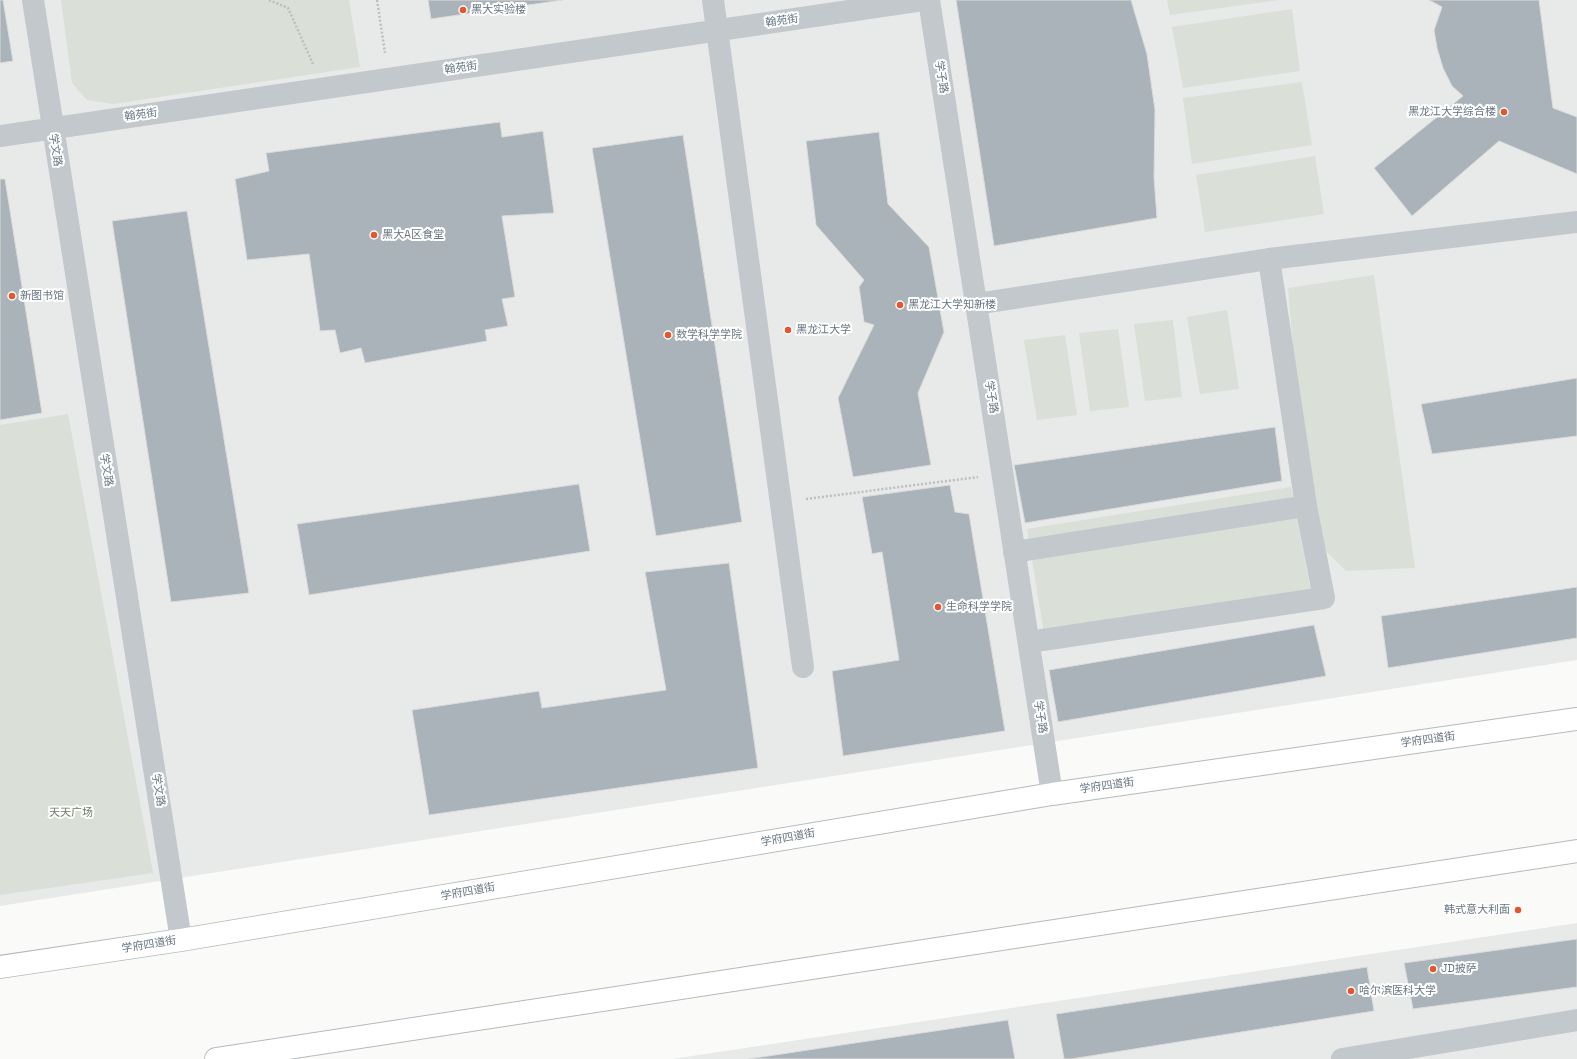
<!DOCTYPE html>
<html>
<head>
<meta charset="utf-8">
<style>
	body { margin:0 }
	canvas { display:block; background:#fafaf8 }
</style>
</head>
<body>
<canvas width="1577" height="1059"></canvas>
<script>
const g = document.querySelector('canvas').getContext('2d');
g.lineJoin = 'round';
function paint(path, color) {
  g.fillStyle = color;
  g.fill(path, 'evenodd');
}
function toPath(rows) {
  const path = new Path2D();
  for (const r of rows) {
    path.moveTo(r[0], r[1]);
    for (let i = 2; i < r.length; i += 2) path.lineTo(r[i], r[i + 1]);
  }
  return path;
}
function strokePath(path, color, width, dash) {
  g.strokeStyle = color;
  g.lineWidth = width;
  g.lineCap = dash ? 'butt' : 'round';
  g.setLineDash(dash || []);
  g.stroke(path);
}
function label(font, color, halo, rows, align = 'center') {
  g.font = font + ' "Space Grotesk","Noto Sans SC",sans-serif';
  g.lineWidth = 4;
  g.setLineDash([]);
  g.textBaseline = 'middle';
  g.strokeStyle = halo;
  g.fillStyle = color;
  for (const [text, x, y, turn = 0] of rows) {
    g.save();
    g.translate(x, y);
    g.rotate((+turn || 0) * Math.PI / 180);
    g.textAlign = isNaN(turn) ? turn : align;
    if (halo) g.strokeText(text, 0, 0);
    g.fillText(text, 0, 0);
    g.restore();
  }
}
paint(toPath([
	[0,0,1577,0,1577,660,0,906],
	[1577,923,1577,1059,672,1059]
]), '#e8e9e9');
paint(toPath([
	[61,0,349,0,360,67,113,104,87,100,72,83],
	[1167,0,1279,0,1170,15],
	[1292,9,1300,71,1183,88,1172,27],
	[1302,82,1312,145,1192,164,1183,98],
	[1315,156,1324,214,1205,232,1196,175],
	[1374,275,1415,568,1346,571,1319,544,1306,506,1288,288],
	[1227,310,1239,389,1200,394,1187,317],
	[1173,320,1182,397,1145,401,1134,324],
	[1118,329,1129,407,1090,411,1079,333],
	[1065,335,1077,415,1037,420,1024,340],
	[68,414,153,873,0,895,0,425],
	[1291,487,1311,592,1044,633,1027,529]
]), '#dadfd7');
const building = toPath([
	[0,0,3,0,13,61,0,63,0,0],
	[428,0,563,0,431,19,428,0],
	[956,0,1131,0,1147,54,1155,110,1154,177,1157,218,994,246,956,0],
	[1429,0,1539,0,1553,108,1577,117,1577,174,1499,141,1412,216,1374,168,1463,96,1452,86,1443,68,1437,48,1434,30,1442,7,1429,0],
	[500,122,502,137,543,131,554,213,502,216,515,297,502,299,508,326,485,330,487,341,365,363,361,348,340,353,335,330,320,331,309,254,247,260,235,179,269,171,266,153,500,122],
	[879,132,888,204,929,247,944,332,918,393,931,465,853,477,838,398,874,325,864,322,859,287,864,280,816,225,806,141,879,132],
	[683,135,742,522,656,536,592,148,683,135],
	[0,179,5,179,42,413,0,420,0,179],
	[187,211,249,593,171,602,112,221,187,211],
	[1577,378,1577,436,1432,454,1421,404,1577,378],
	[1275,427,1282,481,1025,523,1014,465,1275,427],
	[579,484,590,551,309,595,297,524,579,484],
	[950,485,955,512,969,514,1005,731,843,756,832,671,899,660,882,552,872,554,862,497,950,485],
	[729,563,758,768,429,815,412,710,539,691,542,708,666,690,645,572,729,563],
	[1577,587,1577,638,1388,668,1381,616,1577,587],
	[1314,625,1326,676,1058,722,1049,670,1314,625],
	[1577,939,1577,987,1413,1009,1404,963,1577,939],
	[1367,967,1374,1011,1071,1059,1064,1059,1056,1014,1367,967],
	[1008,1020,1015,1059,748,1059,1008,1020]
]);
paint(building, '#aab3b9');
strokePath(building, '#dcdcda', 1);
const primary = toPath([
	[0,967,181,940,1052,794,1577,719],
	[216,1059,1577,851]
]);
strokePath(primary, '#b5babe', 24);
strokePath(toPath([
	[269,0,288,8,313,64],
	[377,0,385,53],
	[806,499,978,477]
]), '#bbbfc2', 2.5, [2, 2]);
strokePath(toPath([
	[33,0,181,940],
	[713,0,803,667],
	[929,0,1052,794],
	[0,136,923,0],
	[1269,259,1577,222],
	[976,304,1269,259,1306,506],
	[1014,552,1306,506,1324,598,1029,642],
	[1342,1059,1577,1020]
]), '#c3c8cc', 22);
strokePath(primary, '#fff', 22);
for (const [x, y, r, color] of [
	[463,10,4,"#e4572e"],
	[1504,112,4,"#e4572e"],
	[374,235,4,"#e4572e"],
	[12,296,4,"#e4572e"],
	[900,305,4,"#e4572e"],
	[788,330,4,"#e4572e"],
	[668,335,4,"#e4572e"],
	[938,607,4,"#e4572e"],
	[1518,910,4,"#e4572e"],
	[1433,969,4,"#e4572e"],
	[1351,991,4,"#e4572e"]
]) {
  const dot = new Path2D();
  dot.arc(x, y, r, 0, 2 * Math.PI);
  g.fillStyle = color;
  g.fill(dot);
  strokePath(dot, '#fff', 1.5);
}
label('11px', '#657683', '#fff', [
	["黑大实验楼",471,10],
	["黑龙江大学综合楼",1496,112,"right"],
	["黑大A区食堂",382,235],
	["新图书馆",20,296],
	["黑龙江大学知新楼",908,305],
	["黑龙江大学",796,330],
	["数学科学学院",676,335],
	["生命科学学院",946,607],
	["韩式意大利面",1510,910,"right"],
	["JD披萨",1441,969],
	["哈尔滨医科大学",1359,991]
], 'left');
label('11px', '#657683', '#fff', [
	["翰苑街",782,21,-8],
	["翰苑街",461,68,-8],
	["学子路",941,77,81],
	["翰苑街",141,115,-8],
	["学文路",55,150,81],
	["学子路",991,397,81],
	["学文路",106,470,81],
	["学子路",1040,717,81],
	["学府四道街",1428,740,-8],
	["学府四道街",1107,786,-8],
	["学文路",158,790,81],
	["学府四道街",788,838,-10],
	["学府四道街",468,892,-10],
	["学府四道街",149,945,-9]
]);
label('11px', '#687a64', '#fff', [
	["天天广场",71,813]
]);
</script>
</body>
</html>
